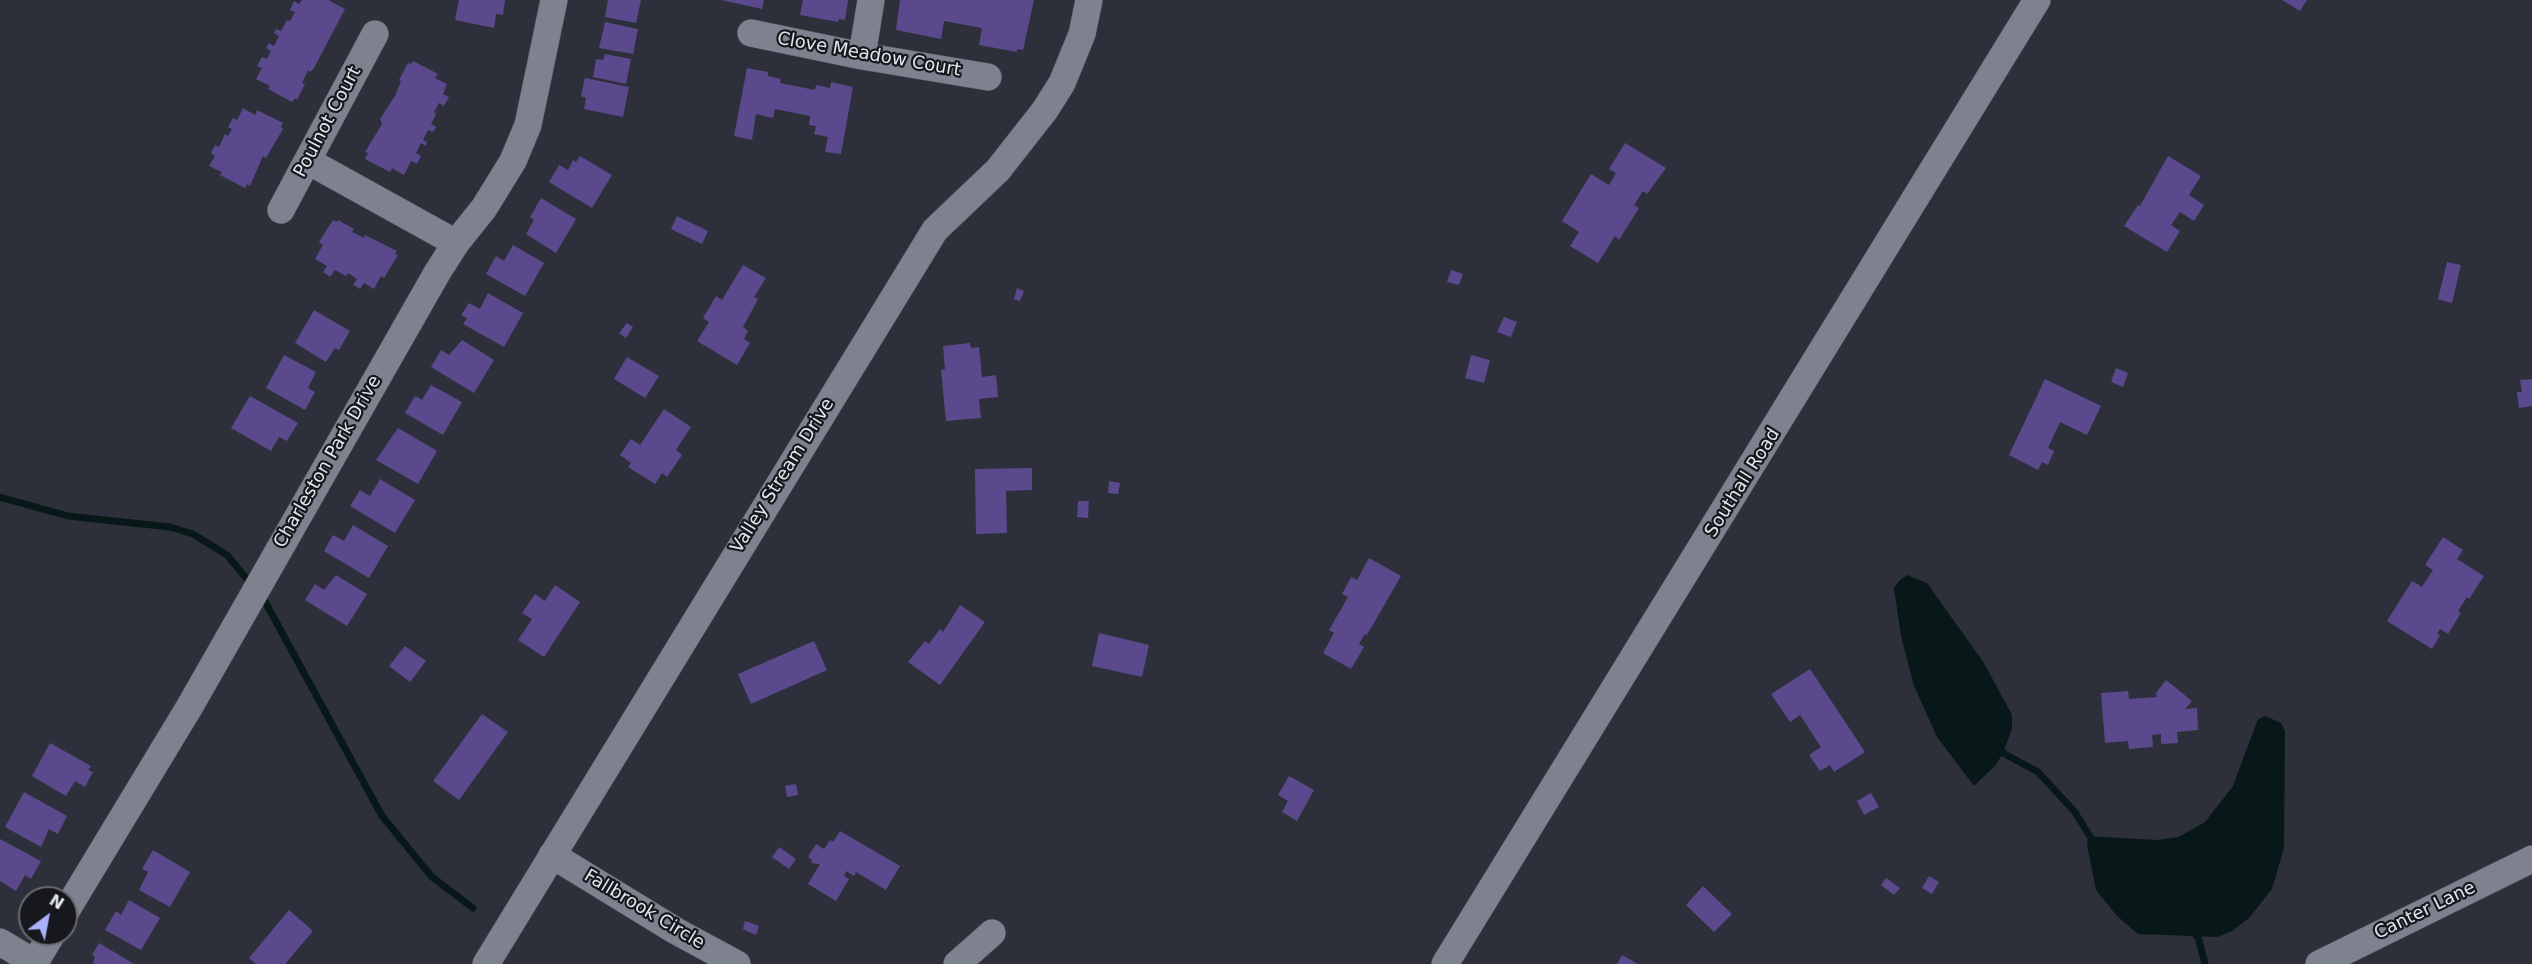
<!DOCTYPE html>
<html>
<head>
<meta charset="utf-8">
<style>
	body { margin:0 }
	#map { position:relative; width:2532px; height:964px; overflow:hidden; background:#2d303a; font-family:"DejaVu Sans",sans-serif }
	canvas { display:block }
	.north { position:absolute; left:18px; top:886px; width:60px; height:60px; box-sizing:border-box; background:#16181d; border:2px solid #686a70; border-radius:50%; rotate:32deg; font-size:16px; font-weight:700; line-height:24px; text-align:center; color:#e4e6ed }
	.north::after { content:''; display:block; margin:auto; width:21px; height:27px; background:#aab0fb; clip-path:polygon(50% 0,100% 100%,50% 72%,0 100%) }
</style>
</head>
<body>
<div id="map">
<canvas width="2532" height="964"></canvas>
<div class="north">N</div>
</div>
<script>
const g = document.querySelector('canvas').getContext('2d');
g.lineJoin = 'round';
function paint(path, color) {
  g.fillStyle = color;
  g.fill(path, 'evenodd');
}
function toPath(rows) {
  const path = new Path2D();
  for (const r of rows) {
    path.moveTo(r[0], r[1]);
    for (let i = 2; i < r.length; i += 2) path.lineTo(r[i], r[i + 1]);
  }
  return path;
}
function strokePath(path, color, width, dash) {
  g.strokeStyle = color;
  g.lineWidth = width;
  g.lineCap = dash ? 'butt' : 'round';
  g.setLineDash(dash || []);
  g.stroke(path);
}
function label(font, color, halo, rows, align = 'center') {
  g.font = font + ' "DejaVu Sans",sans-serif';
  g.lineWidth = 4.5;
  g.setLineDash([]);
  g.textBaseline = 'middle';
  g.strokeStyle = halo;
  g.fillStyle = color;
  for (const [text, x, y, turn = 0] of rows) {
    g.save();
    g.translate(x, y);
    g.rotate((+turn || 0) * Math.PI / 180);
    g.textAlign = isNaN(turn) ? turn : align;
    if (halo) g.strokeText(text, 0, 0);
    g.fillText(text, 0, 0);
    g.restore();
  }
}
paint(toPath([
	[1907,575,1927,583,1984,663,2012,715,2012,729,2003,753,1996,765,1974,786,1937,737,1914,686,1901,636,1894,588,1900,580],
	[2265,716,2281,723,2285,731,2284,848,2272,889,2249,918,2232,931,2217,937,2138,934,2117,916,2096,890,2087,845,2088,836,2157,840,2178,837,2205,822,2233,786,2258,719]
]), '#081819');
strokePath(toPath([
	[0,497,68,516,170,527,193,534,227,555,252,585],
	[262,596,382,816,432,877,473,908],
	[1999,746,2003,753,2038,772,2074,811,2093,841],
	[2192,931,2198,937,2205,964]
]), '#081819', 7);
paint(toPath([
	[302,0,328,0,345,9,314,68,310,72,308,70,302,83,305,84,297,100,295,98,292,102,268,89,270,86,256,79,262,68,257,66,262,57,267,59,271,51,266,48,269,43,274,46,279,36,274,33,276,29,281,31,287,20,290,21,295,12,290,10,294,1,299,4],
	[459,0,505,0,503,15,496,14,494,28,455,20],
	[608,0,641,0,636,23,605,17],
	[721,0,764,0,762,9],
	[803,0,848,0,845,20,839,19,838,22,800,15],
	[900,0,1034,0,1023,50,1017,49,1017,52,979,45,982,28,944,21,941,39,896,30],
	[2282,0,2307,0,2300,11],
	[605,22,638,29,633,54,599,48],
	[605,54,631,59,626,84,593,77,596,59,603,60],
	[413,61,438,74,435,78,447,84,443,94,449,97,444,106,439,103,434,112,436,114,431,124,436,127,433,132,428,130,423,140,427,142,426,146,421,143,416,153,421,156,417,164,411,161,404,175,392,168,390,172,365,159,368,153,365,152,382,124,380,119,395,96,401,81,399,80,408,63,411,64],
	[747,68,768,72,768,76,781,79,780,83,815,90,816,85,830,88,831,82,853,87,841,154,825,152,828,137,814,134,816,126,809,125,810,116,775,109,773,118,756,114,752,140,734,136],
	[585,78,629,87,623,117,584,109,586,98,581,96],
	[243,108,255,115,257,110,283,123,281,127,283,129,266,158,263,156,250,186,247,184,245,188,220,175,222,172,209,166,215,156,211,153,215,145,219,147,225,134,228,136,232,129,228,127,233,118,237,120],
	[1625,143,1666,168,1647,194,1643,191,1634,205,1639,208,1619,240,1615,236,1598,263,1570,246,1579,232,1562,221,1591,174,1609,185,1616,173,1609,169],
	[580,156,612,175,592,208,549,182,559,165,568,170,573,160,576,162],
	[2168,156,2201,176,2189,195,2204,205,2194,221,2180,212,2171,225,2180,231,2167,252,2124,226,2138,205,2140,206],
	[541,198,576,219,556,253,526,234,534,220,530,217],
	[677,216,708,231,702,244,671,229],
	[333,220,337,222,338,220,354,229,352,232,364,238,365,235,397,251,395,254,398,255,384,278,381,276,374,289,364,283,360,289,353,285,357,279,348,273,346,276,335,270,330,277,323,272,327,266,315,259,323,245,319,242],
	[513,245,544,263,525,296,486,274,496,256,504,261],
	[2447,262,2461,265,2452,303,2438,299],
	[743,265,766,278,754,297,758,299,743,327,748,331,744,339,750,343,737,365,697,341,709,322,703,318,716,296,722,300],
	[1451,270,1463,274,1459,285,1447,282],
	[1017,288,1024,291,1020,301,1014,299],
	[488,293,523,313,504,347,463,324,467,318,461,315,469,303,480,309],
	[314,310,350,331,339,350,335,348,326,362,295,343],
	[1504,317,1517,322,1511,337,1497,332],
	[627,323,633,327,626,338,619,333],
	[462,340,494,360,474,393,431,367,441,350,449,355],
	[970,343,971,348,979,347,982,377,996,375,998,397,979,399,981,418,946,421,941,370,945,369,943,346],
	[284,355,316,372,308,388,315,392,305,410,266,388],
	[1471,355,1490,360,1484,383,1465,378],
	[627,357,659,376,645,398,614,379],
	[2116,368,2128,373,2123,387,2111,382],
	[2045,379,2101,406,2087,435,2060,422,2048,448,2054,451,2048,465,2042,462,2038,470,2009,455],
	[2532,379,2532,406,2519,408,2517,392,2522,392,2520,380],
	[431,385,462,402,443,435,405,413,415,396,422,400],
	[250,396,298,423,287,441,279,437,271,451,231,428],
	[664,409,691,427,676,450,682,455,667,477,662,473,655,484,628,467,631,463,620,455,631,439,640,445],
	[398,428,437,451,418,484,376,460],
	[1032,468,1032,490,1006,491,1007,533,976,534,975,469],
	[380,479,415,500,395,533,350,506,360,490,370,496],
	[1109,481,1120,483,1118,494,1108,493],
	[1078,501,1089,501,1088,518,1077,517],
	[353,525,388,546,369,578,324,551,333,535,344,541],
	[2443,537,2463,550,2457,559,2484,576,2469,599,2467,597,2458,611,2461,613,2448,634,2440,629,2437,634,2440,635,2432,649,2387,621,2412,581,2422,587,2433,570,2425,565],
	[1369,558,1401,576,1367,635,1365,634,1359,644,1364,647,1351,669,1323,653,1334,633,1329,630,1348,597,1342,594,1351,577,1357,580],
	[336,575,367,594,347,626,305,600,315,584,324,590],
	[555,585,580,602,544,657,518,640,532,619,522,613,535,594,545,601],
	[960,605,985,622,940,685,908,662,925,641,929,644,940,629,943,632],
	[1099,633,1149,645,1142,677,1092,666],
	[814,641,827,670,751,704,738,674],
	[405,646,426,661,410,682,389,666],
	[1810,669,1865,752,1834,772,1830,765,1820,771,1809,755,1821,747,1800,715,1790,722,1771,694],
	[2166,680,2192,701,2185,709,2197,708,2198,730,2177,732,2178,743,2161,744,2161,734,2152,735,2153,747,2129,749,2128,741,2105,743,2101,693,2128,691,2129,699,2157,697,2156,693],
	[482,714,508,732,459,800,433,781],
	[50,743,91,766,88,770,93,772,85,787,75,781,66,796,32,776],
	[1289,776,1314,790,1297,821,1282,812,1288,801,1278,795],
	[796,784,798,795,787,797,785,786],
	[24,792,67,816,58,834,49,829,41,847,5,827],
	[1871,793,1879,807,1864,815,1857,801],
	[840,831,900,866,886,890,856,872,854,876,846,871,844,876,849,879,836,901,808,884,820,864,811,863,812,860,808,857,816,844,824,849,830,840,833,842],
	[0,839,41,861,31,879,25,875,16,891,0,881],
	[779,847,796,859,789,869,772,857],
	[153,850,190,872,170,907,139,890,148,872,142,869],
	[1929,876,1939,882,1932,894,1922,888],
	[1886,878,1900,888,1894,895,1881,885],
	[1703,886,1732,914,1714,932,1686,905],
	[129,900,160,918,141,950,105,930,116,911,121,915],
	[289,910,313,931,285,964,256,964,249,958],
	[745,921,759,926,756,935,743,929],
	[99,943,134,964,93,964,95,956,92,955],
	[1622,955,1638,964,1617,964]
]), '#5a4a8d');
const minor = toPath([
	[751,33,862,56,988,77],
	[862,56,871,0],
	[308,161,456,243],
	[281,210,375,34],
	[552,855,676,931,737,964],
	[66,911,190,706,437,273,456,243,484,208,513,161,528,125,554,0],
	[0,942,35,963],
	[34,964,52,934],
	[486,964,935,230,998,170,1045,110,1062,83,1082,34,1089,0],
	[957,964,992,933],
	[1445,964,2037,0],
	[2319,964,2532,859]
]);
strokePath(minor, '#4b4e56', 28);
strokePath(minor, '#7e828e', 27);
label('18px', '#e4e6ed', '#16181d', [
	["Clove Meadow Court",869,55,10],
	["Poulnot Court",328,122,-62],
	["Charleston Park Drive",328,462,-60],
	["Valley Stream Drive",783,476,-58],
	["Southall Road",1743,483,-58],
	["Fallbrook Circle",644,910,31],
	["Canter Lane",2425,911,-26]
]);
</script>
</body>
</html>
